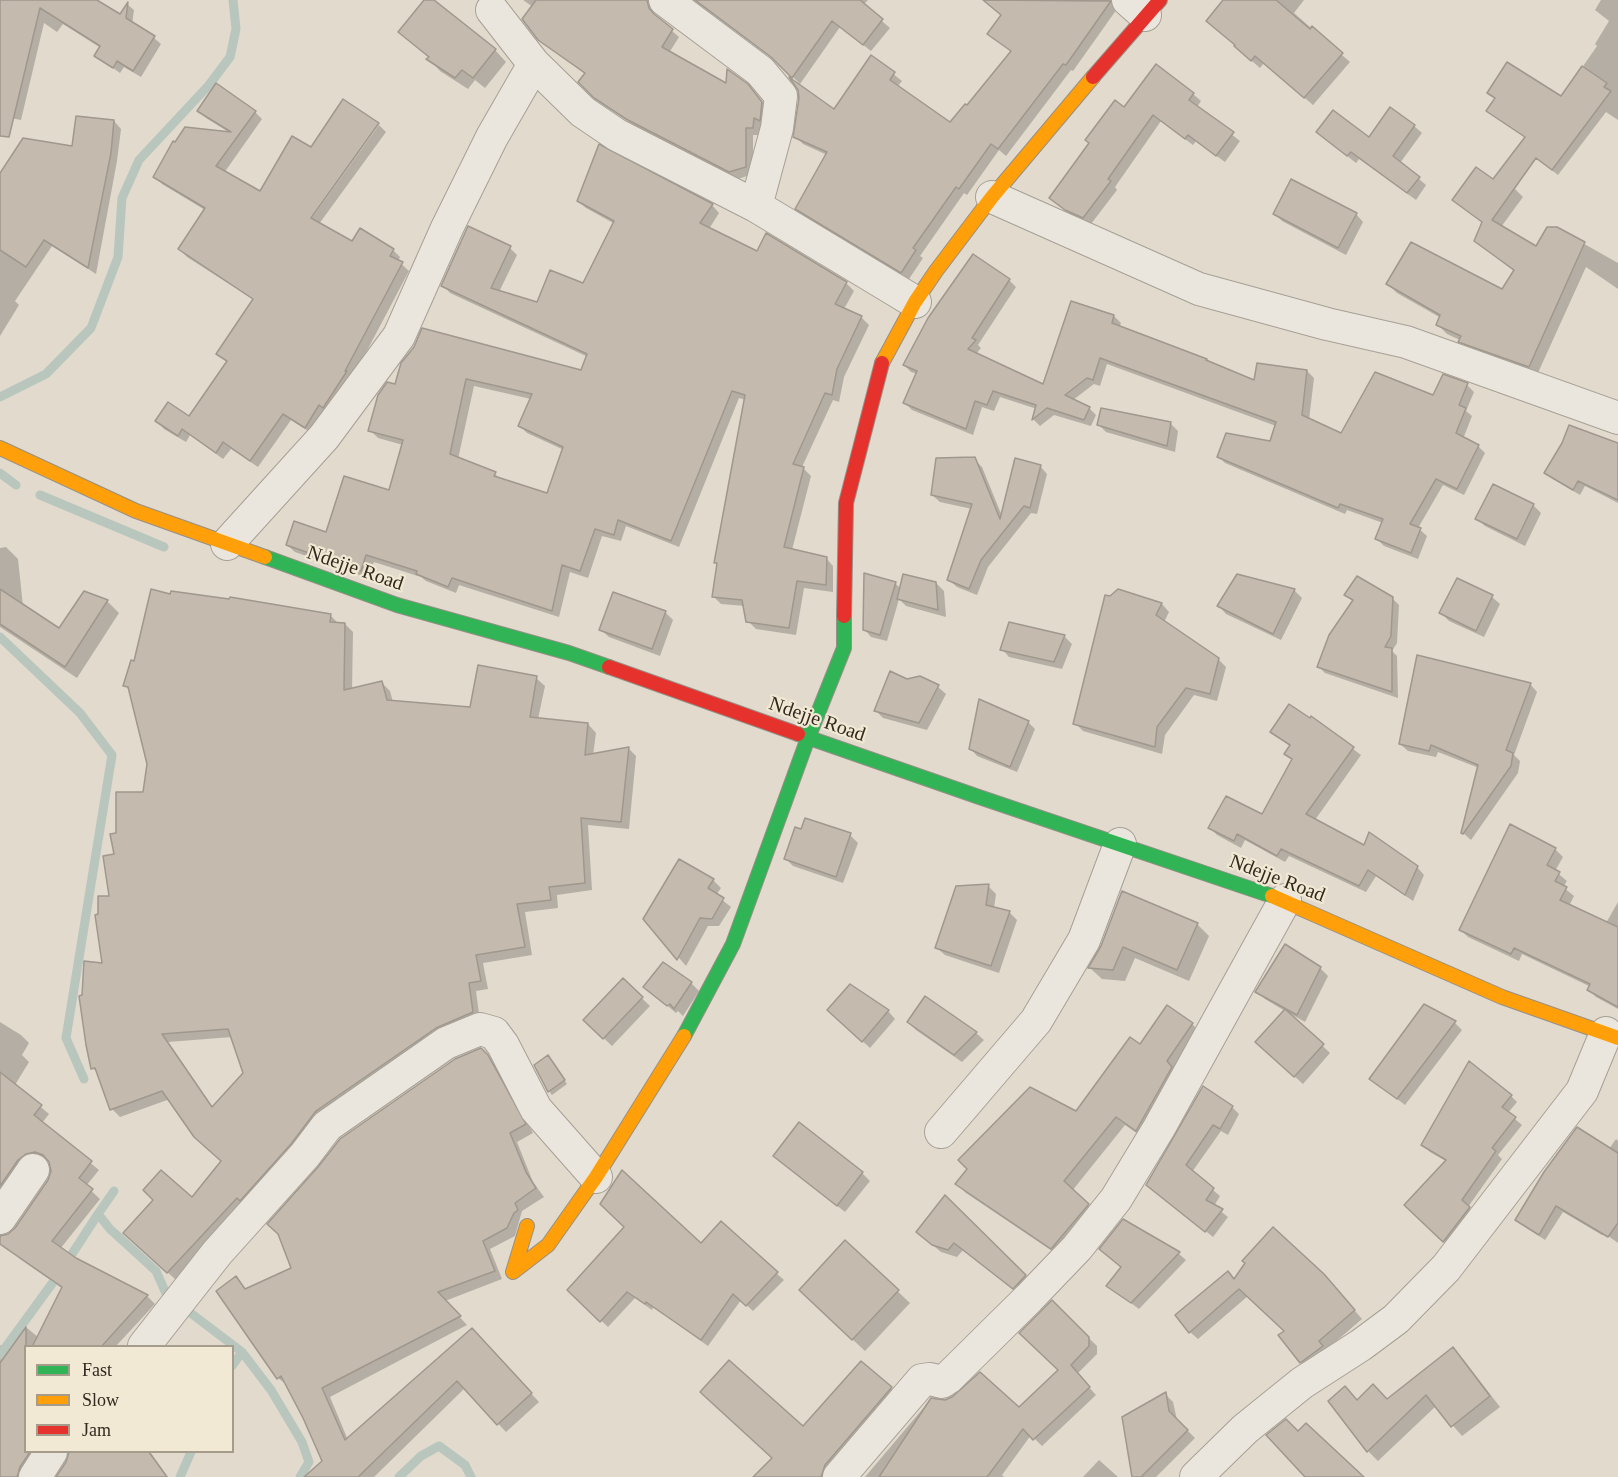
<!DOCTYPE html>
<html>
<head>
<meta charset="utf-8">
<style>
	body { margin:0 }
	#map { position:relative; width:1618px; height:1477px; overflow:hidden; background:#e1dacd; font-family:"Times New Roman",serif }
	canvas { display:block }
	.legend { position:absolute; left:24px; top:1345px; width:210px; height:108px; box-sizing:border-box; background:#f1e9d4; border:2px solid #a59c8c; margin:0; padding:8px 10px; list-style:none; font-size:18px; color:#34291f }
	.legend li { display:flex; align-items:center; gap:12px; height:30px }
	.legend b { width:30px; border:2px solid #a59c8c }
</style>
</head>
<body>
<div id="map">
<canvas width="1618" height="1477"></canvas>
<ul class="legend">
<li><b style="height:8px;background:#30b455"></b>Fast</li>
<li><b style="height:8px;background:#ff9f0a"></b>Slow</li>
<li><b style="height:8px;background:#e5322d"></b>Jam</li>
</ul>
</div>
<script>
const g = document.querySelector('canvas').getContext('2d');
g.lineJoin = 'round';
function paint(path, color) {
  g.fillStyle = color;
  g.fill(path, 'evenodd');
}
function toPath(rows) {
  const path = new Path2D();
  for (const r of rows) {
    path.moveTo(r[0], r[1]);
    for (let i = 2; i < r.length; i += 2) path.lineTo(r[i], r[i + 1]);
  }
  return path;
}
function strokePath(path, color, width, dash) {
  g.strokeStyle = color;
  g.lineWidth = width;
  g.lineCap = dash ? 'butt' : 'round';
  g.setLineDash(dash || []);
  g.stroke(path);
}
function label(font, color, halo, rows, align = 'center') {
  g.font = font + ' "Times New Roman",serif';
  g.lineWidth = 4.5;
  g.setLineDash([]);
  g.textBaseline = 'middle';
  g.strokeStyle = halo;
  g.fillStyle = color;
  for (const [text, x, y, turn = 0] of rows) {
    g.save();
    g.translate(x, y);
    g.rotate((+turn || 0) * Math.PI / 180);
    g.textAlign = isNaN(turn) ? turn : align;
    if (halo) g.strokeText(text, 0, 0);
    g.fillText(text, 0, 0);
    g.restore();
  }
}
paint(toPath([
	[0,0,95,0,121,17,128,5,134,10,132,24,154,38,161,44,141,77,124,67,120,73,96,56,101,48,63,24,57,32,44,23,21,120,0,116],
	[426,0,432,0,495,50,506,62,485,88,475,80,468,89,440,71,429,59,430,58,400,32],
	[523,0,638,0,647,6,659,20,679,37,669,53,728,85,755,93,769,110,767,127,761,124,760,135,753,135,753,174,738,179,635,126,604,105,580,82,585,74,548,47,539,39,533,7],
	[693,0,868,0,863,5,890,28,871,51,840,27,800,84,780,64],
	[985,0,1110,0,1117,9,1073,71,1071,70,1006,156,999,150,967,195,964,193,920,256,923,258,909,279,804,216,797,208,827,155,803,144,795,136,834,111,872,57,902,81,897,87,950,124,967,107,1012,52,988,33,1002,15],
	[1225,0,1304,0,1294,13,1350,62,1313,105,1264,63,1260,68,1244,54],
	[1601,0,1618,0,1618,120,1606,112,1558,175,1527,151,1526,138,1488,111,1496,100,1489,93,1561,98,1597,46,1595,44,1609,21,1595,10],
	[1156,66,1193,94,1201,101,1197,107,1240,141,1225,162,1196,141,1193,145,1161,121,1115,187,1117,190,1091,224,1074,217,1051,198,1090,144,1125,109],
	[199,111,255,112,262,119,224,173,307,225,379,125,386,132,319,224,353,243,393,250,400,257,398,261,409,271,352,379,313,434,291,420,258,467,231,449,223,459,190,435,186,442,164,429,157,421,189,418,228,363,218,354,254,300,187,257,179,249,205,210,162,184,155,176,232,134,206,118],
	[114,121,121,129,117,161,96,274,52,246,15,301,19,305,0,336,0,214,73,148],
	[1414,126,1422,133,1400,163,1426,185,1416,200,1359,159,1356,163,1326,139,1369,139],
	[1494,181,1514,188,1523,197,1501,227,1537,248,1556,228,1618,263,1618,289,1586,267,1537,375,1468,350,1460,340,1447,334,1438,325,1441,318,1397,293,1388,284,1503,291,1515,272,1475,241,1483,223,1454,200],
	[578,201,712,205,719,213,709,229,757,253,846,283,854,291,844,309,861,317,869,325,844,377,839,402,833,400,802,467,811,476,792,550,826,558,833,566,833,592,804,588,796,635,756,629,748,621,745,606,721,604,713,596,718,565,715,562,746,400,739,398,679,547,626,526,621,541,602,536,588,578,570,572,559,617,459,585,456,593,426,581,421,577,374,562,368,578,295,552,287,545,327,533,390,492,403,445,378,438,370,430,396,386,402,364,582,372,588,357,450,293,443,285,510,248,517,255,499,292,538,304,584,284,615,224,586,208],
	[474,386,531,399,520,426,527,433,564,450,548,495,501,480,495,474,458,459],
	[1274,213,1356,214,1363,222,1346,255,1282,221],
	[1009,280,1016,287,978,345,981,348,976,354,1044,387,1114,316,1121,323,1119,328,1255,383,1307,371,1314,378,1309,420,1342,435,1467,385,1474,392,1466,411,1472,416,1463,439,1478,446,1485,453,1464,495,1443,485,1418,528,1427,536,1418,559,1384,546,1377,539,1383,523,1347,510,1345,514,1225,463,1218,456,1271,443,1276,426,1107,364,1100,386,1094,384,1073,400,1089,408,1096,415,1091,426,1054,415,1040,426,1033,419,1037,409,1000,397,994,411,982,407,973,435,912,410,905,403,917,374,911,372,904,365],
	[1170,423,1178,431,1175,452,1106,432,1098,424],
	[974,459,982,467,1002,516,1040,466,1047,474,1037,514,1031,513,988,567,977,595,957,587,949,580,972,509,940,502,932,495],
	[1618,459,1618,503,1585,486,1580,495,1553,479,1546,473],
	[1533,505,1541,513,1525,546,1485,526,1477,519],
	[6,547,18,559,23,606,60,630,84,593,107,601,119,613,77,678,0,627,0,548],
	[895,583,901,589,936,583,944,591,946,617,906,606,899,599,887,641,871,637,865,630],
	[1294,590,1302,598,1281,640,1226,614,1219,606],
	[1119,591,1162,604,1169,612,1164,622,1218,659,1226,667,1217,701,1194,695,1165,735,1162,754,1083,731,1075,723,1110,598],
	[1346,595,1392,598,1399,605,1397,643,1392,651,1397,656,1398,698,1325,673,1318,666,1354,602],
	[172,596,330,615,339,624,345,624,353,632,352,690,382,683,390,691,393,702,471,708,536,678,545,686,538,719,588,724,596,733,593,755,628,748,636,756,629,829,588,825,592,890,557,895,558,908,525,912,532,955,483,963,488,989,476,991,480,1021,444,1036,176,1280,133,1241,192,1200,222,1162,170,1099,120,1117,112,1109,99,1075,93,1068,104,964,99,916,111,898,118,834,144,793,148,764,130,691,125,685],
	[232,1037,244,1073,213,1108,168,1042],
	[1492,597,1500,604,1484,637,1449,621,1441,613],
	[665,612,673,620,660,656,609,637,601,630],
	[1010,624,1065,637,1072,644,1062,669,1009,657,1002,649],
	[919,678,938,687,946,694,927,730,883,718,875,710,907,680],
	[1530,684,1537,692,1514,755,1520,761,1518,773,1471,840,1462,832,1479,768,1438,752,1436,757,1408,751,1400,744],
	[1312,718,1361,755,1315,820,1364,847,1417,867,1424,875,1413,901,1376,876,1366,892,1289,856,1285,862,1245,840,1241,848,1217,835,1210,828,1262,816,1293,760,1286,754,1291,747,1272,732,1310,720],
	[1028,722,1035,729,1017,772,977,756,971,749],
	[1510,826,1555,849,1563,857,1555,871,1567,881,1563,887,1574,896,1569,906,1606,923,1618,902,1618,1009,1596,997,1589,990,1591,987,1522,954,1519,961,1468,937,1461,930],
	[850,835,858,843,843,883,793,866,786,859],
	[713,880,721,888,716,895,731,907,719,926,708,926,686,966,645,918],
	[988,886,996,894,994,908,1009,912,1017,920,999,973,945,955,937,948],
	[1197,924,1209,936,1189,981,1135,958,1125,981,1102,979,1090,968,1102,947],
	[663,964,691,983,699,991,683,1016,678,1011,676,1013,645,987],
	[1320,968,1328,976,1305,1022,1289,1013,1330,1053,1303,1084,1265,1050,1285,1011,1265,999,1257,991],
	[623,980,650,1006,612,1046,585,1020],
	[888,1011,895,1019,870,1048,836,1017],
	[0,1022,21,1035,29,1043,22,1055,29,1062,15,1085,49,1114,42,1123,99,1170,86,1186,100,1199,60,1249,75,1259,147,1296,155,1304,116,1346,26,1346,26,1452,43,1452,27,1477,0,1477,0,1345,9,1353,27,1328,38,1337,63,1289,20,1259,13,1251,49,1180,52,1172,51,1162,44,1160,34,1161,0,1206],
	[908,1022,976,1033,984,1040,962,1062,916,1030],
	[1455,1023,1462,1030,1405,1105,1371,1079],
	[1192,1024,1201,1033,1145,1139,1125,1125,1072,1191,1097,1214,1061,1257,966,1193,957,1184,1076,1113,1141,1046],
	[483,1050,491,1059,533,1133,517,1142,533,1182,544,1197,522,1211,515,1236,490,1249,502,1279,445,1301,467,1325,330,1397,348,1440,480,1339,539,1402,506,1432,465,1388,374,1477,332,1477,287,1385,278,1378,236,1278,246,1290,293,1268],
	[551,1061,567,1084,552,1095,549,1091],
	[1511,1096,1517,1102,1508,1113,1522,1125,1498,1155,1502,1159,1468,1207,1476,1215,1451,1248,1406,1205,1446,1161,1430,1152,1423,1145],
	[1232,1107,1239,1114,1228,1135,1221,1131,1192,1172,1220,1196,1214,1206,1228,1217,1213,1237,1148,1184],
	[1616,1139,1618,1141,1618,1243,1604,1233,1602,1235,1563,1212,1545,1240,1524,1226,1517,1220,1609,1149],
	[775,1156,862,1173,870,1181,845,1212],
	[946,1198,1033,1283,1021,1296,963,1250,957,1257,941,1252,925,1239],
	[1124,1221,1179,1254,1186,1260,1139,1309,1108,1286,1122,1267],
	[721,1224,784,1280,753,1311,741,1300,708,1346,653,1307,652,1310,635,1298,608,1327,569,1290,626,1227,701,1245],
	[845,1242,910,1303,865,1351,812,1302],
	[1235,1280,1331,1283,1362,1319,1326,1350,1308,1370,1301,1362,1286,1331,1248,1296,1198,1339,1190,1332],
	[1052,1302,1097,1346,1097,1354,1077,1374,1096,1395,1042,1446,1031,1435,1002,1475,1004,1477,865,1477,931,1399,1019,1409,1060,1370],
	[1453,1349,1463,1359,1500,1407,1462,1436,1436,1406,1378,1461,1368,1451,1330,1401,1387,1400],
	[861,1363,899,1395,831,1477,755,1477,803,1429],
	[1165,1394,1173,1402,1177,1420,1195,1438,1156,1477,1133,1477],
	[70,1452,150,1452,168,1477,58,1477,68,1462],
	[1099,1460,1118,1477,1083,1477]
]), '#0003');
strokePath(toPath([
	[0,397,46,374,91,328,118,257,122,198,139,160,209,85,230,57,236,29,233,0],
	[0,473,16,485],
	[40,495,164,547],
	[0,637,80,713,112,755,66,1038,84,1079],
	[114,1191,98,1214,110,1229,156,1271,168,1298],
	[188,1311,242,1352,271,1390,302,1442,309,1462,300,1477],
	[0,1355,59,1274,98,1214],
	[232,1366,242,1352],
	[180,1477,191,1452],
	[399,1477,421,1456,439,1446,465,1465,471,1477]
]), '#b8c6bd', 9);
const building = toPath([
	[0,0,97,0,120,14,128,2,126,18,155,36,133,71,117,61,113,68,94,56,100,46,40,8,9,137,0,136,0,0],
	[424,0,434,0,496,49,473,78,462,70,455,78,426,59,429,57,398,32,424,0],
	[536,0,647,0,649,8,654,14,673,29,662,47,726,83,727,69,748,84,762,102,760,121,754,118,753,128,746,128,746,167,729,172,626,119,594,98,578,82,585,73,538,40,522,19,536,0],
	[695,0,860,0,883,19,863,45,832,21,792,78,771,57,695,0],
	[983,0,1111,1,1066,65,1063,64,998,149,991,144,959,189,956,187,913,248,916,250,901,273,795,209,827,152,793,137,799,98,798,90,789,77,834,109,871,55,895,72,890,80,950,122,965,104,967,105,1011,51,987,34,1001,15,983,0],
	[1223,0,1276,0,1310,29,1312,26,1343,53,1304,98,1255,56,1251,61,1234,46,1235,45,1206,21,1223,0],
	[1507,62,1561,96,1582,66,1607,83,1604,87,1611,91,1552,170,1536,158,1492,220,1536,246,1547,227,1557,227,1585,242,1529,367,1458,342,1461,336,1436,325,1440,315,1386,284,1411,242,1502,289,1514,270,1474,241,1482,222,1452,200,1476,167,1493,179,1525,137,1486,111,1495,98,1487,93,1507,62],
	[1156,64,1194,93,1189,100,1234,132,1216,156,1188,135,1185,139,1153,115,1108,179,1111,181,1083,218,1065,210,1049,198,1089,143,1085,140,1115,100,1124,107,1156,64],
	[216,83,256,111,216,166,260,191,292,136,311,147,343,99,379,123,311,218,352,241,360,228,394,249,390,256,403,262,345,371,347,371,323,408,319,405,305,428,283,414,250,461,223,442,216,453,182,429,178,436,155,421,168,402,189,416,227,361,216,354,253,299,178,249,205,208,153,177,173,141,175,142,185,127,231,132,197,111,216,83],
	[1390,107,1415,125,1393,156,1420,177,1407,193,1351,152,1347,156,1316,132,1333,110,1369,137,1390,107],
	[76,116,114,120,111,153,88,268,44,240,26,267,0,250,0,173,23,138,72,146,76,116],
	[599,144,713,204,700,223,757,251,766,233,847,282,835,304,862,316,837,369,832,395,825,393,793,464,804,467,784,547,827,557,826,585,797,581,789,628,746,622,742,600,712,597,717,563,714,563,745,395,732,391,671,541,618,520,614,535,595,529,580,571,562,565,552,611,452,578,448,587,416,574,417,571,366,555,361,571,286,545,294,521,326,532,344,476,389,490,403,440,368,431,378,395,387,382,395,384,401,363,414,347,422,328,581,370,587,354,441,286,468,226,511,246,491,288,537,302,550,270,583,283,614,221,577,201,599,144],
	[466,379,532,394,518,426,563,447,547,493,494,476,496,472,450,454,466,379],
	[1291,179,1357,213,1338,248,1273,214,1291,179],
	[973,254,1010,279,972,338,976,340,968,349,1043,384,1071,301,1114,315,1112,323,1207,359,1206,360,1254,380,1257,363,1307,370,1302,415,1341,433,1375,372,1433,395,1443,374,1468,383,1459,405,1466,408,1456,433,1479,445,1457,489,1436,479,1410,524,1421,528,1411,553,1375,539,1383,519,1340,504,1338,508,1217,457,1226,433,1270,441,1276,422,1100,358,1093,380,1087,378,1065,395,1090,407,1084,420,1047,408,1032,420,1036,405,993,391,987,405,975,401,966,429,903,403,917,371,903,365,928,318,973,254],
	[1101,408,1171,422,1167,446,1097,425,1101,408],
	[1569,425,1618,443,1618,500,1578,481,1573,490,1544,473,1562,443,1569,425],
	[975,457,1000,519,1015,458,1041,465,1030,508,1024,506,981,560,969,589,947,580,972,504,931,495,936,458,975,457],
	[1493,484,1534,504,1517,539,1475,519,1493,484],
	[864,573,896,582,880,635,863,630,864,573],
	[903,574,936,582,938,610,897,599,903,574],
	[1237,574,1295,589,1273,634,1217,606,1237,574],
	[1357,576,1393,597,1391,636,1385,647,1392,648,1392,692,1317,667,1329,635,1353,600,1344,595,1357,576],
	[1457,578,1493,595,1476,631,1439,613,1457,578],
	[0,589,59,628,84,591,108,600,65,667,0,624,0,589],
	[151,589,170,594,171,591,229,599,230,597,331,614,330,622,345,623,344,690,382,681,387,700,470,707,478,665,537,676,530,717,588,723,585,755,629,747,621,822,581,818,585,883,549,887,551,900,517,904,525,947,476,955,481,981,469,983,473,1012,436,1028,316,1111,291,1144,240,1201,237,1198,167,1273,123,1233,153,1200,143,1190,161,1170,192,1197,221,1161,194,1137,162,1091,110,1110,95,1068,91,1069,86,1045,79,996,82,995,84,961,102,963,95,915,98,914,98,896,109,896,103,856,114,854,110,834,116,833,116,792,143,792,147,764,128,687,123,686,131,660,134,661,151,589],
	[228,1029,243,1073,212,1107,162,1034,228,1029],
	[1118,589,1162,603,1156,615,1219,658,1210,694,1186,688,1157,727,1155,747,1073,724,1105,595,1110,596,1118,589],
	[613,592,666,611,652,649,599,630,613,592],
	[1009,622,1065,635,1054,662,1000,650,1009,622],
	[1417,655,1531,683,1506,750,1513,753,1511,766,1463,834,1461,833,1478,765,1431,745,1429,751,1399,744,1417,655],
	[890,671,907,679,920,676,939,685,919,723,874,711,890,671],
	[979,699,1029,721,1010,767,969,749,979,699],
	[1289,704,1310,718,1311,716,1354,747,1306,814,1364,845,1369,832,1418,866,1405,895,1368,870,1359,886,1281,849,1277,856,1237,834,1234,841,1208,828,1226,796,1262,814,1292,759,1284,754,1290,745,1270,732,1289,704],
	[805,818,851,833,836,877,784,859,795,827,801,829,805,818],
	[1510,824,1556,848,1547,865,1560,872,1555,881,1567,887,1560,900,1618,927,1618,1007,1587,990,1590,984,1514,948,1511,954,1459,930,1510,824],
	[679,859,714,879,708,888,724,898,712,919,700,918,677,960,643,919,679,859],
	[989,884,986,905,1010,911,991,966,935,948,956,886,989,884],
	[1122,891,1198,923,1177,970,1123,947,1113,970,1088,968,1101,946,1122,891],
	[1285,944,1321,967,1297,1015,1255,992,1285,944],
	[663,962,692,982,674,1009,670,1004,667,1006,643,987,663,962],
	[623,978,643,997,603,1039,583,1020,623,978],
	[850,984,889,1010,862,1042,827,1010,850,984],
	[925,996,977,1032,954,1055,907,1022,925,996],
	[1424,1004,1456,1021,1397,1099,1369,1079,1424,1004],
	[1167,1005,1193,1023,1167,1061,1172,1067,1136,1131,1116,1117,1064,1181,1089,1204,1051,1249,955,1184,967,1169,958,1160,1030,1087,1076,1111,1130,1037,1140,1044,1167,1005],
	[1285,1009,1324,1044,1294,1077,1255,1042,1285,1009],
	[481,1048,488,1055,526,1124,510,1133,526,1172,536,1188,515,1203,518,1210,514,1213,507,1228,483,1241,495,1271,438,1292,461,1316,322,1388,345,1440,472,1328,532,1393,497,1425,457,1381,358,1477,304,1477,322,1461,303,1418,281,1376,277,1379,216,1291,236,1276,245,1289,291,1268,278,1234,267,1224,318,1167,340,1139,455,1059,481,1048],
	[548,1055,565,1080,548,1092,534,1065,548,1055],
	[1469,1061,1512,1095,1502,1107,1516,1117,1492,1148,1496,1151,1462,1200,1470,1207,1443,1242,1404,1205,1446,1160,1421,1145,1469,1061],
	[0,1072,42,1105,34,1115,92,1161,79,1178,93,1189,52,1241,76,1258,148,1295,101,1347,32,1347,62,1287,0,1244,0,1236,8,1234,15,1228,48,1180,51,1171,49,1162,43,1155,35,1152,26,1154,18,1160,0,1186,0,1072],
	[1203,1086,1233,1106,1220,1129,1213,1125,1186,1165,1214,1188,1206,1200,1223,1209,1205,1232,1146,1185,1203,1086],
	[799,1122,863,1172,837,1206,773,1156,799,1122],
	[1577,1127,1618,1153,1618,1223,1608,1237,1556,1206,1539,1235,1515,1220,1544,1172,1577,1127],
	[622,1170,701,1243,721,1221,778,1272,746,1306,733,1294,701,1340,646,1302,645,1304,627,1292,600,1322,567,1290,624,1227,600,1204,622,1170],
	[945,1195,1026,1275,1013,1289,954,1243,948,1250,932,1245,916,1232,945,1195],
	[1123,1219,1180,1252,1131,1303,1106,1286,1121,1267,1099,1249,1123,1219],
	[1273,1227,1324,1274,1355,1310,1319,1341,1323,1346,1300,1363,1278,1335,1284,1331,1239,1289,1189,1333,1175,1315,1228,1271,1234,1279,1245,1263,1242,1261,1273,1227],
	[845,1240,899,1290,852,1340,799,1290,845,1240],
	[1052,1300,1089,1337,1089,1346,1071,1365,1090,1387,1033,1440,1023,1429,987,1477,879,1477,931,1398,945,1400,952,1397,980,1372,1019,1407,1058,1370,1019,1333,1052,1300],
	[26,1327,26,1452,30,1452,20,1467,17,1477,0,1477,0,1363,26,1327],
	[1453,1347,1490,1396,1451,1427,1426,1395,1367,1452,1328,1401,1345,1386,1357,1400,1373,1384,1387,1399,1453,1347],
	[729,1360,803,1426,861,1361,892,1387,825,1465,821,1477,753,1477,772,1458,700,1392,729,1360],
	[1166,1392,1169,1411,1188,1430,1141,1477,1132,1477,1122,1417,1166,1392],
	[1286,1419,1298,1431,1306,1423,1364,1477,1305,1477,1266,1435,1286,1419],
	[69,1452,149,1452,167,1477,56,1477,66,1462,69,1452]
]);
paint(building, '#c4baae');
strokePath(building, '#a0978d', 1.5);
const street = toPath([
	[665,0,760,71,781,96,777,128,756,206],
	[1128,0,1145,15],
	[492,10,534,64,583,112,617,135,756,206,915,302],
	[992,197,1199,289,1327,324,1406,342,1618,418],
	[227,544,324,437,399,336,447,228,492,137,534,64],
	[941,1132,1036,1021,1084,940,1120,844],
	[0,1218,33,1170],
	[144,1346,217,1253,305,1155,327,1126,446,1043,480,1029,494,1033,503,1045,536,1109,596,1177],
	[35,1477,51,1452],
	[839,1477,922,1380,930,1379,942,1382,948,1378,1029,1298,1077,1248,1116,1199,1159,1128,1285,900],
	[1196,1477,1245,1429,1302,1383,1361,1345,1396,1319,1446,1268,1582,1091,1606,1033]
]);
const fast = toPath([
	[265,557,397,605,569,653,609,667],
	[798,734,979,797,1272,896],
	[684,1036,733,944,808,738,844,648,844,616]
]);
const slow = toPath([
	[882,363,915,302,936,271,992,197,1093,77],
	[0,448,136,511,265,557],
	[1272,896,1502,997,1618,1038],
	[527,1226,513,1272,548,1245,596,1177,684,1036]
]);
const jam = toPath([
	[1093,77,1160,0],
	[844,616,846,503,882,363],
	[609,667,798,734]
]);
strokePath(street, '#a6a096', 34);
strokePath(fast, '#968f86', 16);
strokePath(slow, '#968f86', 16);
strokePath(jam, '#968f86', 16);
strokePath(street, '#eae6de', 32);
strokePath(fast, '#30b455', 14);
strokePath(slow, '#ff9f0a', 14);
strokePath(jam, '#e5322d', 14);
label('20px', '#34291f', '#f1e9d4', [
	["Ndejje Road",355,569,19],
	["Ndejje Road",817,720,19],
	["Ndejje Road",1277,879,21]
]);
</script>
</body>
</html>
